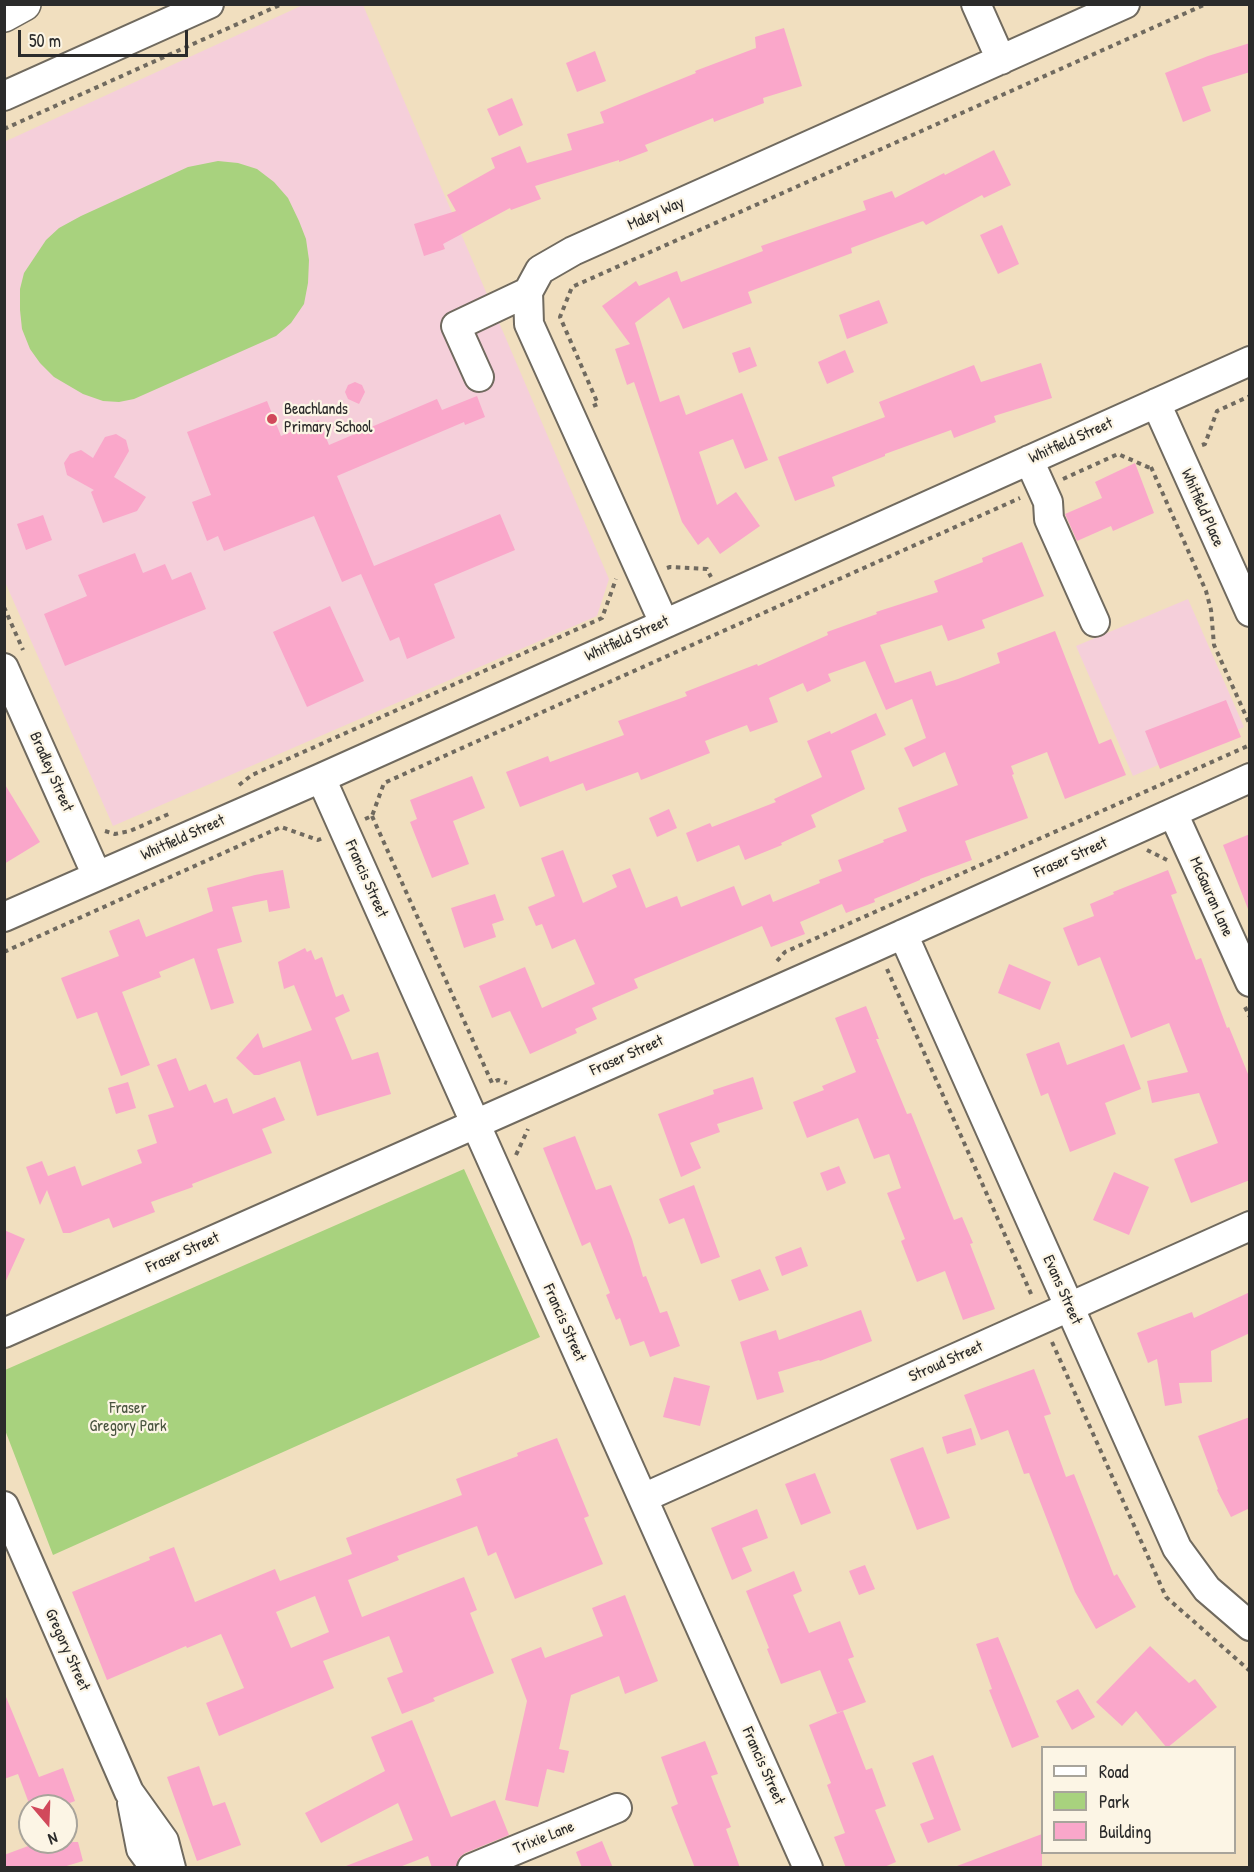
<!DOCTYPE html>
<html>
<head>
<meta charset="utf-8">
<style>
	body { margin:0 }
	#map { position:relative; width:1254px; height:1872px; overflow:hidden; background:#f1dfbf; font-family:"Patrick Hand",sans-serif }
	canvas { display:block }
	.frame { position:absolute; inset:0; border:6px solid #2b2b2b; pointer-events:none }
	.legend { position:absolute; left:1041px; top:1746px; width:195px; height:108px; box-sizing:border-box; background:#fcf5e5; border:2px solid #a8a49b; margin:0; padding:8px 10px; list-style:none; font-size:18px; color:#2b2b2b }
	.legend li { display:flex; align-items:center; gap:12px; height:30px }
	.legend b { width:30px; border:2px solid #a8a49b }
	.north { position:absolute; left:18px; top:1794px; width:60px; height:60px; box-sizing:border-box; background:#fcf5e5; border:2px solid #a8a49b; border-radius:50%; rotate:161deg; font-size:16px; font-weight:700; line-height:24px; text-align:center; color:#2b2b2b }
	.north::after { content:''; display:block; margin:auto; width:21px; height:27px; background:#d1495b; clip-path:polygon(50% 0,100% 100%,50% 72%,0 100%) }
	.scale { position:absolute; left:18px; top:30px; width:170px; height:27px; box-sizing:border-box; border:3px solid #2b2b2b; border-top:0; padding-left:8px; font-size:18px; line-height:21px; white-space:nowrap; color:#2b2b2b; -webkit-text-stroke:4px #fcf5e5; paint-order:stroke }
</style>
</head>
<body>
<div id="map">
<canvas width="1254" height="1872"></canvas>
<div class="frame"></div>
<ul class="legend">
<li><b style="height:8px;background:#fff"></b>Road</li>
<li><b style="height:16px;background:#a8d27e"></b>Park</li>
<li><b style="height:16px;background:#faa7ca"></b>Building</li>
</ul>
<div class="north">N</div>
<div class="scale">50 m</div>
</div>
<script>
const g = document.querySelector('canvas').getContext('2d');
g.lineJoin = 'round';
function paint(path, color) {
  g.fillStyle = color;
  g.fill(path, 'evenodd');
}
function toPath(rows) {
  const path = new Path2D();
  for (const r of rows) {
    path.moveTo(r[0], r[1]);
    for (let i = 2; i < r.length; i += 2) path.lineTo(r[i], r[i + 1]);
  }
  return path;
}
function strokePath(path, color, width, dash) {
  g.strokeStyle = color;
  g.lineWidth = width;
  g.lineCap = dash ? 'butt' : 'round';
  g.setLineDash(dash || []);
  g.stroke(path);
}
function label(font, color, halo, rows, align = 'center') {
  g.font = font + ' "Patrick Hand",sans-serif';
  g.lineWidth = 4.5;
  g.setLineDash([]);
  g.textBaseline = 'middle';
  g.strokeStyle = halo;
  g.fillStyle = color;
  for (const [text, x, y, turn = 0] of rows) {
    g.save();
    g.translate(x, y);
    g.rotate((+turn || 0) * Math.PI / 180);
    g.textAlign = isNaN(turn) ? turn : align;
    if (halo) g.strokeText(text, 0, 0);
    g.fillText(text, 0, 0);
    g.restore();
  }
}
paint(toPath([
	[303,5,363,5,609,579,597,616,113,826,5,582,4,142],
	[1188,599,1244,727,1133,776,1076,646]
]), '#f5cfda');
paint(toPath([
	[218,161,238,163,257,169,274,182,288,198,299,221,306,239,309,260,308,283,304,304,291,323,276,336,134,399,119,402,103,401,83,394,54,377,40,363,30,349,22,329,20,310,20,289,24,273,46,240,59,228,81,216,188,167],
	[464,1169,540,1337,53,1555,5,1430,5,1370]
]), '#a8d27e');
paint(toPath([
	[784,28,802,86,763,98,764,103,714,122,713,118,645,145,648,151,619,162,619,160,535,186,541,199,511,210,510,208,443,244,445,249,424,256,414,224,456,211,447,195,495,168,491,158,520,146,527,163,572,150,567,134,604,123,600,112,696,73,695,71,756,48,755,37],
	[1250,43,1250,72,1202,87,1211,111,1183,122,1165,73,1208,56],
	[595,51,606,81,577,92,566,63],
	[512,98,523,125,499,136,487,109],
	[994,150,1011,185,984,198,982,195,926,225,923,221,851,248,852,253,748,292,752,303,683,329,669,297,635,323,660,402,679,395,686,415,742,393,768,460,745,469,733,439,699,452,717,505,736,492,760,526,720,554,708,537,698,545,682,522,634,382,627,385,615,349,630,344,602,306,636,281,639,286,677,271,681,282,763,251,761,246,866,210,863,201,892,191,895,198,944,173,945,175],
	[1002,225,1019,264,998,274,980,235],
	[879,300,888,323,847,339,839,315],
	[750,347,757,366,739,373,732,353],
	[845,350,854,372,827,384,818,362],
	[1041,363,1052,398,994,416,996,422,954,438,951,430,885,454,885,456,832,477,835,486,795,501,778,457,885,417,879,402,974,365,981,382],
	[355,382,362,385,365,392,359,404,348,399,345,392,348,385],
	[477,396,485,417,465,425,464,422,337,476,374,566,500,514,515,550,434,584,455,638,407,659,399,637,390,641,361,574,342,582,314,516,224,551,218,536,207,541,192,502,211,495,187,432,267,401,281,436,319,420,329,445,437,399,442,410],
	[116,434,126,440,129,451,114,477,146,497,137,511,103,523,91,492,94,490,67,475,64,463,70,454,81,450,93,458,105,437],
	[1135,463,1154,513,1113,531,1111,526,1077,541,1065,514,1102,498,1095,482],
	[43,515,52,540,26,550,17,524],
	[1022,542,1044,596,982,620,985,628,948,641,942,625,880,645,895,683,931,671,936,686,958,679,1000,663,997,653,1055,631,1099,744,1111,739,1126,775,1065,799,1047,752,1011,766,1014,774,1012,775,1028,818,965,841,972,860,920,879,920,880,874,899,875,902,846,913,842,904,800,922,805,934,771,947,762,926,634,979,638,988,592,1008,597,1019,575,1029,577,1033,530,1054,510,1011,492,1018,479,986,525,967,542,1008,595,984,575,939,552,949,542,924,536,926,528,907,555,896,541,858,563,850,583,903,617,887,612,875,630,868,646,908,677,896,681,907,734,886,742,906,770,894,773,902,820,883,819,880,842,871,838,860,884,842,883,840,907,831,898,808,958,785,945,752,913,767,904,748,926,738,912,699,886,710,865,661,828,674,831,681,807,692,803,683,769,698,778,722,750,732,747,725,705,741,710,753,641,780,638,772,586,791,583,783,520,807,506,772,548,756,550,762,624,735,618,721,687,696,685,692,757,664,758,666,828,635,827,632,877,614,876,612,938,592,934,581,983,562,982,558],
	[135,553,143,573,165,564,172,580,191,572,206,609,65,666,44,614,87,596,78,575],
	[330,606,364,681,307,707,273,632],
	[1226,700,1241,737,1160,769,1145,731],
	[876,713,886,735,851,751,865,789,811,815,816,827,781,843,782,845,745,860,739,845,697,862,686,833,710,823,712,827,776,802,774,799,822,777,807,741,830,731,831,734],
	[472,776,485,808,453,821,469,864,432,878,410,822,417,819,410,800],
	[4,783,40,842,4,864],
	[669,809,677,828,657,837,649,818],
	[1250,834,1250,909,1248,909,1223,845],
	[283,870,290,908,269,912,267,900,232,907,242,942,217,949,234,1003,211,1010,194,958,159,972,161,977,122,992,150,1065,121,1076,97,1012,77,1019,61,978,119,956,109,931,139,919,146,937,213,911,207,888,255,875],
	[1168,870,1177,893,1171,895,1196,960,1201,958,1227,1028,1229,1027,1250,1079,1250,1180,1191,1203,1174,1159,1218,1143,1199,1093,1152,1103,1147,1081,1188,1072,1169,1023,1131,1038,1100,957,1078,966,1063,928,1094,916,1090,904,1114,894,1113,892],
	[495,894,504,920,492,924,496,937,464,948,451,908],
	[305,948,307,952,311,950,315,960,322,957,336,997,343,994,350,1011,335,1018,352,1060,378,1052,391,1094,317,1116,300,1061,259,1075,254,1075,236,1058,258,1033,263,1048,312,1030,294,985,284,989,278,962],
	[1009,964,1051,982,1040,1010,998,993],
	[866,1006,879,1039,876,1039,907,1114,911,1113,954,1220,962,1217,973,1243,970,1244,995,1309,963,1320,945,1271,917,1282,901,1241,905,1239,887,1193,901,1188,889,1154,874,1159,858,1118,807,1138,793,1102,824,1090,822,1086,856,1072,835,1018],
	[1059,1042,1067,1065,1124,1044,1141,1089,1105,1103,1116,1134,1070,1152,1048,1093,1041,1096,1026,1054],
	[176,1058,189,1091,206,1084,214,1103,227,1098,233,1114,275,1097,285,1120,262,1129,272,1153,192,1184,193,1187,151,1202,155,1212,113,1228,109,1218,70,1233,63,1233,47,1190,40,1205,26,1167,42,1161,48,1176,75,1166,82,1186,142,1163,137,1150,157,1143,148,1115,174,1107,157,1065],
	[753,1077,763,1109,717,1124,720,1132,690,1143,701,1168,681,1177,658,1114,714,1094,713,1090],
	[128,1082,136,1108,116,1114,108,1088],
	[575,1136,596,1190,611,1185,632,1239,643,1277,646,1276,660,1313,667,1311,680,1346,650,1357,644,1341,630,1346,620,1318,616,1320,606,1295,610,1293,590,1242,582,1246,543,1148],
	[839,1166,846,1183,827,1191,820,1173],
	[1114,1172,1149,1187,1129,1235,1093,1220],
	[694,1185,720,1257,701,1264,684,1218,669,1224,659,1199],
	[4,1230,25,1239,4,1285],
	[801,1247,808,1266,782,1276,775,1257],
	[760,1269,769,1290,739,1301,731,1280],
	[1250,1292,1250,1333,1211,1351,1212,1382,1179,1383,1182,1403,1165,1406,1157,1359,1148,1363,1137,1333,1192,1312,1194,1318],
	[861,1310,872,1341,820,1361,819,1360,778,1372,784,1392,757,1400,740,1342,776,1330,779,1340],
	[1034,1369,1051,1414,1044,1416,1066,1477,1074,1474,1114,1576,1117,1574,1136,1607,1096,1629,1075,1592,1029,1473,1024,1474,1008,1430,981,1440,964,1395],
	[674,1377,710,1386,700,1426,663,1417],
	[1250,1417,1250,1508,1231,1517,1217,1490,1218,1489,1198,1436],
	[971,1428,976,1445,947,1454,942,1437],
	[557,1438,589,1516,584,1518,603,1564,515,1599,496,1552,488,1556,477,1526,397,1556,399,1560,348,1580,362,1617,464,1577,477,1610,470,1613,494,1673,433,1698,435,1701,402,1714,387,1678,403,1672,389,1636,323,1661,334,1688,219,1736,206,1703,244,1688,221,1634,187,1648,186,1646,107,1680,72,1592,150,1560,149,1557,174,1547,195,1602,275,1569,280,1581,352,1554,346,1538,462,1495,456,1479,518,1456,517,1453],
	[315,1596,329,1632,291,1648,276,1612],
	[923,1447,950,1518,917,1530,890,1459],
	[815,1473,831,1513,801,1525,785,1484],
	[757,1509,768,1538,742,1548,752,1571,732,1580,711,1528],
	[865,1565,875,1589,859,1595,849,1571],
	[794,1571,802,1591,793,1595,809,1633,840,1621,854,1657,848,1659,866,1702,837,1713,820,1670,781,1684,767,1649,769,1648,746,1591],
	[625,1595,658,1681,625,1694,619,1676,571,1695,559,1749,569,1751,564,1773,547,1769,538,1807,505,1800,527,1701,511,1659,541,1647,545,1658,603,1636,592,1608],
	[998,1637,1039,1737,1012,1748,989,1690,992,1689,976,1644],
	[1150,1646,1189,1683,1195,1679,1217,1707,1167,1748,1136,1711,1122,1726,1096,1702],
	[1078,1689,1095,1717,1072,1730,1056,1701],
	[4,1692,39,1777,63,1768,75,1801,62,1806,30,1806,18,1774,4,1779],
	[843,1711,866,1770,872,1768,886,1806,875,1810,896,1862,882,1868,846,1868,834,1837,845,1833,827,1785,831,1783,809,1725],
	[412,1720,451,1817,495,1800,509,1835,465,1853,459,1858,456,1868,432,1868,428,1856,397,1868,346,1868,346,1866,413,1840,398,1803,321,1843,305,1813,385,1771,371,1737],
	[705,1741,718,1774,711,1776,731,1827,726,1829,740,1868,695,1868,671,1807,678,1804,661,1757],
	[933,1755,961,1830,928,1843,920,1824,934,1819,912,1763],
	[199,1766,213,1806,225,1802,241,1845,197,1861,167,1777],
	[1042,1834,1042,1868,957,1868,957,1866],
	[602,1841,613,1868,582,1868,576,1852],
	[39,1842,78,1842,83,1861,60,1868,4,1868,4,1855]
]), '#faa7ca');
const minor = toPath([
	[976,4,1001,60],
	[4,96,209,4],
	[479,377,456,326,528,292],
	[1156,403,1250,612],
	[1029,460,1048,502,1049,519,1095,622],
	[664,623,529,324,528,292,540,270,573,251,1125,4],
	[4,668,97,876],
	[321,778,808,1868],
	[1173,813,1250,982],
	[4,917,321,778,1250,361],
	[903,934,1177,1548,1207,1589,1250,1626],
	[4,1333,870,949,1250,778],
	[643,1498,1250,1226],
	[4,1506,129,1792,164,1841,171,1868],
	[132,1803,141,1849,155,1868],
	[472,1868,617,1808]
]);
const major = toPath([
	[4,15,24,4]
]);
strokePath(minor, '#706a5f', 32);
strokePath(major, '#706a5f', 36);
strokePath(toPath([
	[4,129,282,4],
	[593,406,598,404,560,317,572,287,1206,4],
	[1202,445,1205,444,1217,411,1250,396],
	[1151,467,1206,591,1211,610,1214,645,1250,725],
	[1063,479,1118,454,1150,468],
	[667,568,670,567,707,569,711,577],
	[4,607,23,650],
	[239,785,252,775,602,618,616,579],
	[372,816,492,1083,498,1080,507,1083],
	[365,819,372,816,384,783,1020,498],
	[105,831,115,834,130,831,171,813],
	[1147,850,1167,860],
	[4,952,281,827,318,840,323,838],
	[777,961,785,952,1250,745],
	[887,969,1032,1296],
	[1245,1007,1250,1017],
	[516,1155,528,1129],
	[1052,1342,1166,1597,1250,1671]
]), '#706a5f', 4, [4.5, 4.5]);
strokePath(minor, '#fff', 28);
strokePath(major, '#fff', 33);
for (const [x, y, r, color] of [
	[272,419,6,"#d1495b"]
]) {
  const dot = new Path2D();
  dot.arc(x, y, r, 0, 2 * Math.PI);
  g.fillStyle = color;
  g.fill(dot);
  strokePath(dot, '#fcf5e5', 2);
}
label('16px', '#2b2b2b', '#fcf5e5', [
	["Maley Way",656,214,-24],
	["Whitfield Street",1071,441,-24],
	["Whitfield Place",1202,508,66],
	["Whitfield Street",627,639,-24],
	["Bradley Street",51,772,66],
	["Whitfield Street",183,838,-24],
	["Fraser Street",1071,858,-24],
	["Francis Street",366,879,66],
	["McGauran Lane",1211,897,66],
	["Fraser Street",627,1056,-24],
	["Fraser Street",183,1253,-24],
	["Evans Street",1062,1290,66],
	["Francis Street",564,1323,66],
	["Stroud Street",946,1362,-24],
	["Gregory Street",67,1650,66],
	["Francis Street",763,1766,66],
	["Trixie Lane",544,1838,-22]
]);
label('16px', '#2b2b2b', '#fcf5e5', [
	["Beachlands",284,410],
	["Primary School",284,428]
], 'left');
label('16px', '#4a5540', '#fcf5e5', [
	["Fraser",128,1409],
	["Gregory Park",128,1427]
]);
</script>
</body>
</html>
